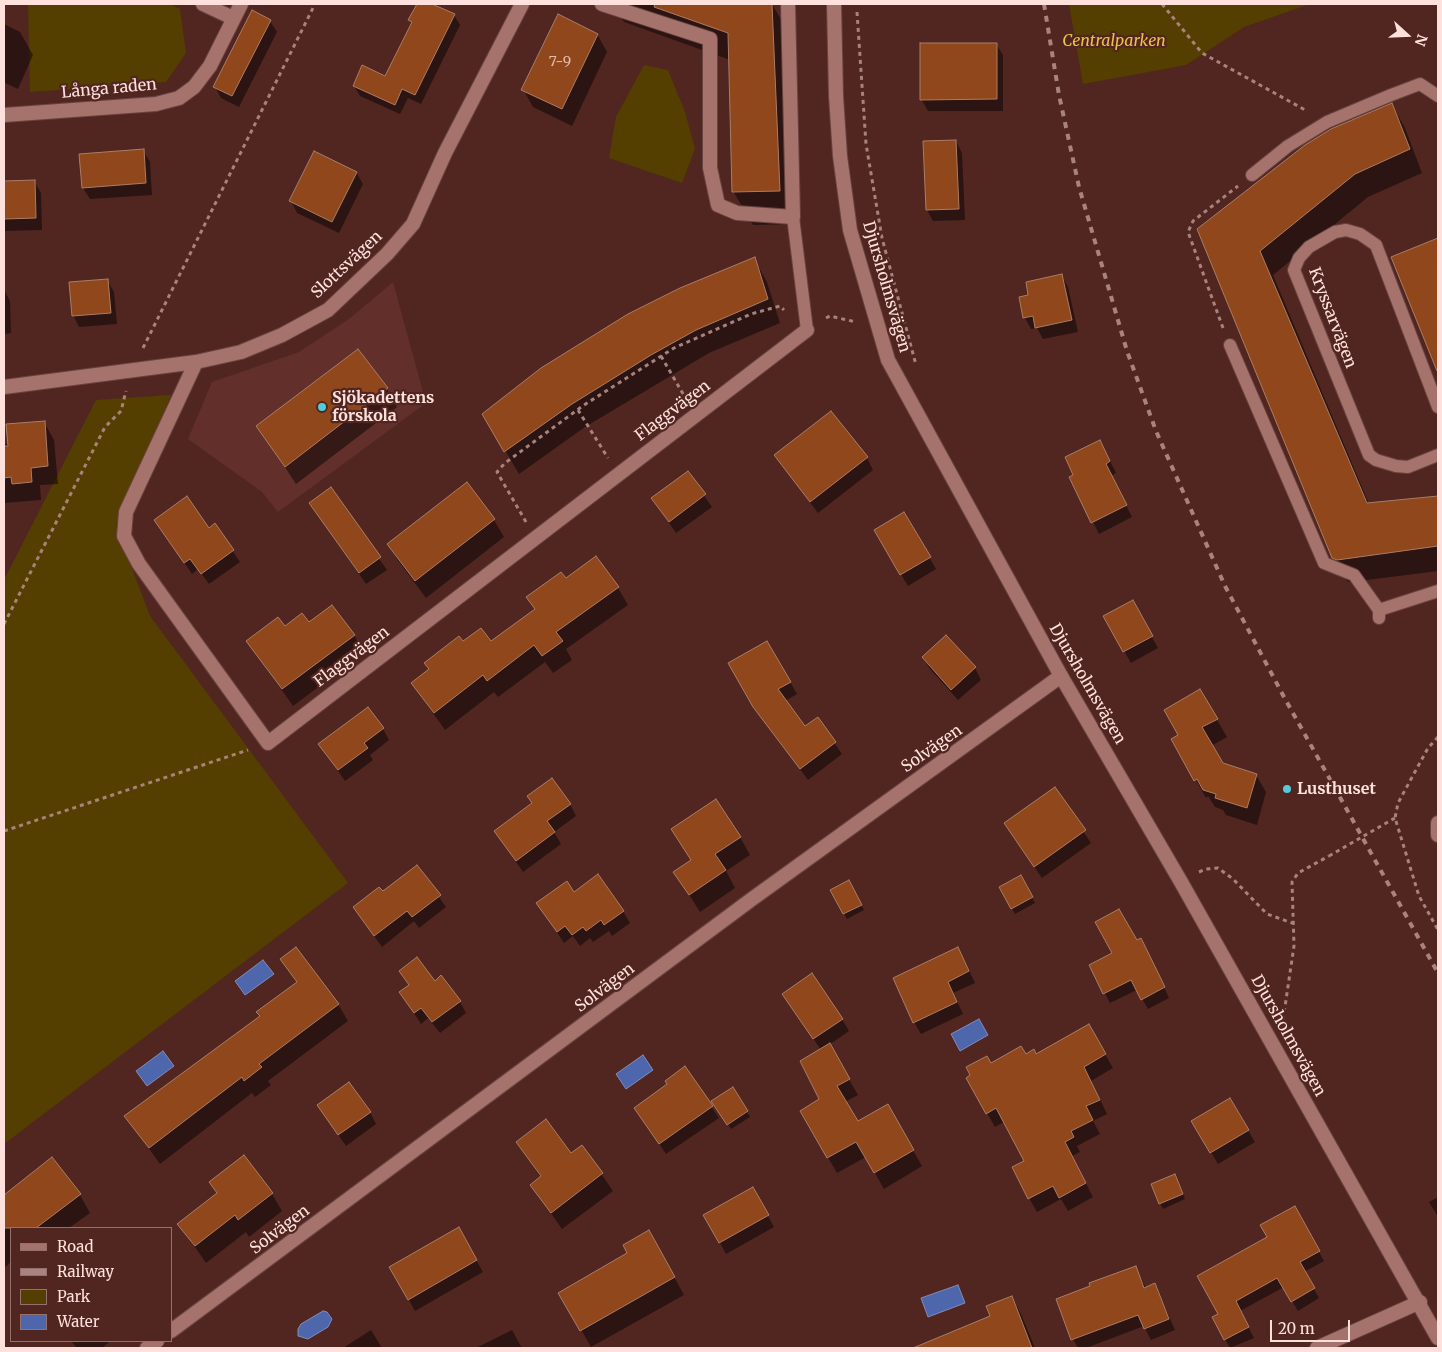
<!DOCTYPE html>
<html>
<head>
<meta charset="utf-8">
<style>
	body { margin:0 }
	#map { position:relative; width:1442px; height:1352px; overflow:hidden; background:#512621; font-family:Merriweather,serif }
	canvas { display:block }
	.frame { position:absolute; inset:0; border:5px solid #fee0dc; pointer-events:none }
	.legend { position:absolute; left:10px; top:1227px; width:162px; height:115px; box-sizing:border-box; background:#512621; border:1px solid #96706c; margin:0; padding:6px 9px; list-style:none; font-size:15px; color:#fee0dc }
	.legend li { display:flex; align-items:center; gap:10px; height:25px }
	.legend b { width:25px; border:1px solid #96706c }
	.north { position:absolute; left:1382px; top:10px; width:50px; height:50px; -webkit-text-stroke:4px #512621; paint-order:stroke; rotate:110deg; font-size:14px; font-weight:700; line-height:20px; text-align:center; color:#fee0dc }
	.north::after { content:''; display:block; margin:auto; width:18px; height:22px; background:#fee0dc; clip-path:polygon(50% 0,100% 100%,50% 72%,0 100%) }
	.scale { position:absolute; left:1270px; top:1320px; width:80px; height:22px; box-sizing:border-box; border:2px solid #fee0dc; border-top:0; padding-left:6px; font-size:15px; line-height:18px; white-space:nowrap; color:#fee0dc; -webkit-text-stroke:4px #512621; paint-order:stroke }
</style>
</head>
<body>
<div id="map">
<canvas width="1442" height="1352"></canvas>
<div class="frame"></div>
<ul class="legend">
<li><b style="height:6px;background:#a6726c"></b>Road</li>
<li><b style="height:6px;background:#a8837f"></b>Railway</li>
<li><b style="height:14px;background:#543f00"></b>Park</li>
<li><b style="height:14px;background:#4e67ac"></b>Water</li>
</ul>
<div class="north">N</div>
<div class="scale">20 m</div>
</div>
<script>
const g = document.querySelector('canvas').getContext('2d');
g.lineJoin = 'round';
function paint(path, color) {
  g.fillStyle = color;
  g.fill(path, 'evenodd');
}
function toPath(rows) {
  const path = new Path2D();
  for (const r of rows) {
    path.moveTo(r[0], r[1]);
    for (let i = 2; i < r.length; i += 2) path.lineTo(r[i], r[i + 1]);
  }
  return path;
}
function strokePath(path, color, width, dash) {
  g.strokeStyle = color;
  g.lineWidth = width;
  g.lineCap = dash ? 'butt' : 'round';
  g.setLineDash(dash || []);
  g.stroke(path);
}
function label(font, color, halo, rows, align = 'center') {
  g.font = font + ' Merriweather,serif';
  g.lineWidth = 4.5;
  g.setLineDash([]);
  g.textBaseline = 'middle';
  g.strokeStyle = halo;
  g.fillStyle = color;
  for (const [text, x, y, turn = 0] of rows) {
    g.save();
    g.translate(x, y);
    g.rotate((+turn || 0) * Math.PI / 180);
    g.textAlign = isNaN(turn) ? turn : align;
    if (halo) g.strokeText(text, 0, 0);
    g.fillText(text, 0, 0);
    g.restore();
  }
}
paint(toPath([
	[393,282,426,403,278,512,262,492,188,439,212,382,299,352,349,319]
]), '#622f2a');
paint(toPath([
	[28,4,170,4,180,9,186,53,166,82,30,92],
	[1069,4,1310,4,1244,27,1186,65,1083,84],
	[644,65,668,70,685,112,695,149,682,183,609,158,616,117],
	[171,395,116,526,150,616,348,883,4,1144,4,580,96,400]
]), '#543f00');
const water = toPath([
	[263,960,274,974,245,995,235,981,263,960],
	[979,1019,988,1035,960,1051,951,1034,979,1019],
	[163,1051,174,1066,147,1086,136,1071,163,1051],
	[643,1055,653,1070,626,1089,616,1074,643,1055],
	[958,1285,965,1303,928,1317,921,1298,958,1285],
	[323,1311,327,1312,332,1319,328,1327,308,1339,298,1336,298,1329,301,1324,323,1311]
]);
paint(water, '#4e67ac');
strokePath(water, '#838bba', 1);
paint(toPath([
	[418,4,429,4,454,15,460,25,421,104,408,98,400,114,360,96,354,86,385,78,412,24,409,20],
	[613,4,772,4,790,35,799,224,753,225,733,191,730,60,624,22],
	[270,21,277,32,239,107,221,98,215,87],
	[4,24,20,32,33,55,18,89,5,83,4,86],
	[597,34,607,52,572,126,533,107,523,89],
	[996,44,1003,55,1003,111,928,111,921,99],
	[1392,105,1405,128,1422,173,1368,197,1273,275,1369,504,1438,497,1438,571,1351,582,1347,581,1334,557,1199,229],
	[956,141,962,153,965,220,933,221,927,210],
	[143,150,150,162,152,195,90,199,83,188],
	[356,172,363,184,339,233,297,213,291,201],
	[34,181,41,193,42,230,4,231,4,182],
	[1438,239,1438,370,1393,258],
	[754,259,767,282,780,323,709,353,585,427,519,474,484,414],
	[1062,276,1068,287,1078,332,1043,339,1037,328,1031,329,1025,318,1021,298,1030,296],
	[107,280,114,292,117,324,79,327,73,315],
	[4,290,10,301,11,333,4,334],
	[358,351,387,389,397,407,296,484,258,426],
	[44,422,54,440,58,484,40,485,41,500,4,503,4,444,9,444],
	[1106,453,1116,473,1111,476,1132,517,1099,534,1093,522],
	[775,456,867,458,873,470,818,513],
	[688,472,712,507,676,533,653,499],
	[467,484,494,520,504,537,426,598,399,562,388,545],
	[330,489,387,570,366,584,310,503],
	[904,514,936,569,908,586,875,531],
	[155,520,208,530,215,525,240,562,209,584,198,569,192,574],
	[566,579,618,588,628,605,566,649,572,660,553,673,545,662,498,697,494,692,445,730,412,683,463,643,491,643,535,610,528,597],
	[1132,601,1158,648,1131,663,1105,617],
	[309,624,354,635,364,653,293,706,248,642,284,628],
	[946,637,975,668,981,680,958,700,930,669,923,657],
	[767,642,797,694,785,701,805,728,817,718,842,754,808,780,762,718],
	[1200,691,1227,737,1211,746,1222,764,1256,775,1266,792,1257,825,1226,815,1223,810,1215,807,1208,796,1206,798,1173,739,1180,736],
	[383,729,389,740,370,755,373,760,345,781,320,744],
	[1055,789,1091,843,1042,878,1012,835],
	[570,804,576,816,554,832,561,844,523,872,495,831],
	[740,837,750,855,726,871,735,888,700,912,675,872],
	[417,866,446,907,419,928,414,921,382,947,354,908,382,893],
	[1021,877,1035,903,1015,914,1001,888],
	[851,887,864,910,847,919,832,890],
	[574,894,623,911,630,923,612,936,609,931,593,942,590,938,580,946,573,936,564,943,538,904],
	[1137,942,1146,950,1169,998,1148,1009,1137,990,1110,1003,1090,965],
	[282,959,338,1004,348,1021,268,1081,271,1085,255,1097,252,1093,160,1164,126,1116,261,1017,297,983],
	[964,960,975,983,953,993,963,1014,921,1034,914,1022],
	[400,972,435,983,460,1002,466,1013,440,1033,428,1018,421,1024,401,993,409,986],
	[783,994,842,1019,849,1031,829,1045,858,1095,845,1102,857,1123,887,1105,922,1166,884,1189,866,1157,837,1173,801,1111,821,1100,821,1050],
	[1089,1026,1113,1068,1091,1081,1107,1114,1093,1121,1100,1134,1077,1146,1080,1152,1072,1156,1093,1197,1068,1211,1061,1199,1037,1212,1029,1198,1025,1162,1004,1122,995,1127,967,1078,991,1064,1036,1055],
	[685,1068,719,1118,666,1154,635,1108,669,1085],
	[733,1089,750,1117,731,1129,713,1101],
	[1230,1100,1255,1142,1218,1164,1193,1122],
	[318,1106,370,1112,376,1124,346,1146],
	[518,1142,571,1155,582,1146,613,1191,562,1229,531,1185,541,1178],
	[52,1159,80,1195,90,1213,69,1228,11,1228,11,1262,4,1268,4,1195],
	[1178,1181,1185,1199,1163,1209,1160,1203],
	[210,1182,272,1194,282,1211,249,1237,246,1232,206,1263,179,1224,217,1194],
	[753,1189,774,1227,726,1254,705,1215],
	[1438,1197,1438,1217,1429,1202],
	[1294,1207,1324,1261,1304,1272,1319,1298,1298,1311,1284,1287,1240,1311,1254,1338,1230,1348,1225,1339,1220,1315],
	[458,1229,483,1272,415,1311,391,1267],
	[649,1231,684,1295,591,1347,560,1293,629,1254],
	[1135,1267,1146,1288,1155,1285,1175,1330,1151,1340,1144,1326,1086,1348,1078,1348,1073,1339],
	[1012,1297,1021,1314,1035,1348,926,1348,924,1344,992,1317],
	[371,1330,382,1348,343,1348],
	[512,1330,522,1348,476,1348],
	[71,1341,108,1341,109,1342,102,1348,77,1348]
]), '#0007');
const building = toPath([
	[417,4,432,4,455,14,415,95,402,89,395,105,353,86,362,65,385,76,412,22,408,20,417,4],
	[655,4,772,4,780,191,732,192,728,33,654,7,655,4],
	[252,10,271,20,232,96,213,87,252,10],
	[558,14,598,34,562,109,521,90,558,14],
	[920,43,997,43,997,99,920,100,920,43],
	[1392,103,1410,149,1355,174,1260,251,1367,503,1438,496,1438,546,1337,560,1332,558,1197,229,1305,145,1331,129,1392,103],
	[956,140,959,209,926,210,923,141,956,140],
	[144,149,146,183,82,188,79,154,144,149],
	[314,151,357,172,332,222,289,201,314,151],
	[35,180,36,218,4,219,4,181,35,180],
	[1438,238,1438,371,1437,371,1391,257,1438,238],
	[755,257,768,299,696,330,651,355,572,404,504,452,482,414,541,368,628,314,680,288,755,257],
	[1062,274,1072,320,1035,328,1033,316,1023,318,1019,297,1028,295,1026,282,1062,274],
	[108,279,111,313,72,316,69,282,108,279],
	[358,349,388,388,285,467,256,426,358,349],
	[831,411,868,457,810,502,774,455,831,411],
	[45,421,48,466,31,468,32,482,12,484,11,477,4,478,4,446,8,446,6,424,45,421],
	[1100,440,1110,461,1106,464,1127,505,1091,523,1069,477,1073,475,1065,457,1100,440],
	[688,471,706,494,669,522,651,498,688,471],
	[467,482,495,519,415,581,387,544,467,482],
	[331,487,381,557,359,573,309,503,331,487],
	[187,496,209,528,215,523,234,550,201,574,190,559,184,563,154,520,187,496],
	[904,512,931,557,900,575,874,530,904,512],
	[596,556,619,587,556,632,563,641,542,656,534,645,487,681,483,675,434,713,411,683,429,669,424,663,459,636,463,641,481,628,491,641,535,609,526,597,561,572,566,578,596,556],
	[1133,600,1153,636,1123,652,1103,616,1133,600],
	[332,605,355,635,282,689,246,641,278,617,285,626,302,613,309,622,332,605],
	[946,635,976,667,951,690,922,657,946,635],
	[767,641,791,682,778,689,805,726,818,717,836,742,800,769,753,707,728,663,767,641],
	[1200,689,1218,719,1202,727,1223,763,1257,774,1247,808,1215,798,1216,794,1203,790,1197,779,1194,781,1171,739,1178,735,1164,710,1200,689],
	[368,707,384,728,364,743,368,748,338,770,318,744,368,707],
	[552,778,571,804,547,821,555,832,516,861,494,831,532,803,527,796,552,778],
	[1055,787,1086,830,1034,867,1004,823,1055,787],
	[716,799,741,837,715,854,726,870,689,895,673,872,691,860,671,829,716,799],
	[417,865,441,895,412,917,407,911,374,936,353,907,379,887,383,891,417,865],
	[598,874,624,911,604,925,601,920,586,931,583,927,572,935,565,926,557,932,536,903,567,881,574,892,598,874],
	[1021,875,1033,897,1011,909,999,887,1021,875],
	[849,880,862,905,843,914,830,890,849,880],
	[1119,909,1137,940,1141,938,1165,987,1141,1000,1131,980,1103,994,1089,965,1112,953,1095,922,1119,909],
	[296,947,339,1004,259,1064,262,1067,244,1081,242,1077,149,1148,124,1116,260,1016,256,1012,297,982,280,959,296,947],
	[958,947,969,971,948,982,957,1002,913,1023,893,978,958,947],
	[417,957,435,981,441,975,461,1001,432,1022,421,1008,414,1013,399,992,409,985,399,971,417,957],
	[812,973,843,1019,813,1039,782,994,812,973],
	[1089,1024,1106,1054,1084,1067,1100,1100,1086,1106,1093,1120,1071,1131,1074,1137,1065,1142,1086,1183,1059,1198,1053,1186,1028,1199,1012,1167,1024,1161,996,1108,986,1114,966,1078,970,1075,966,1067,987,1056,991,1063,1021,1046,1026,1054,1034,1049,1036,1054,1089,1024],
	[830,1043,850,1079,837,1086,858,1121,888,1104,914,1150,874,1173,856,1142,827,1158,800,1111,819,1099,800,1061,830,1043],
	[685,1066,713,1106,659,1144,634,1108,667,1084,665,1081,685,1066],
	[349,1082,371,1112,338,1135,317,1105,349,1082],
	[733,1087,748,1111,727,1125,711,1101,733,1087],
	[1230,1098,1249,1130,1210,1153,1191,1121,1230,1098],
	[546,1119,571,1153,582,1145,603,1173,551,1213,530,1185,541,1176,516,1142,546,1119],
	[244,1155,273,1193,238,1220,235,1215,195,1246,177,1224,217,1193,209,1182,244,1155],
	[52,1157,81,1194,36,1228,4,1228,4,1195,52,1157],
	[1175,1174,1183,1194,1159,1204,1151,1184,1175,1174],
	[753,1187,769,1215,719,1243,703,1215,753,1187],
	[1295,1206,1320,1251,1300,1262,1315,1288,1291,1302,1277,1278,1236,1301,1249,1327,1224,1340,1212,1317,1218,1314,1197,1276,1267,1237,1260,1225,1295,1206],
	[459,1227,477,1260,408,1300,389,1267,459,1227],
	[649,1230,675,1277,580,1331,558,1293,627,1253,623,1245,649,1230],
	[1136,1266,1144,1288,1155,1283,1169,1319,1144,1329,1138,1315,1071,1340,1056,1299,1090,1286,1089,1283,1136,1266],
	[1012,1296,1032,1348,913,1348,990,1316,986,1306,1012,1296]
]);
paint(building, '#90471b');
strokePath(building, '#aa7d66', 1);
const service = toPath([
	[1252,175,1288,146,1327,122,1391,95,1420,84,1438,96],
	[793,217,807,330],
	[1230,345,1324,563,1354,575,1379,610,1379,618],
	[1438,407,1376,245,1360,234,1346,230,1335,232,1309,247,1299,258,1294,270,1369,455,1376,460,1396,466,1408,467,1438,455],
	[1379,610,1438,591]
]);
const minor = toPath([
	[203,4,233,18],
	[602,4,710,39,710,168,718,205,737,213,793,217,788,4],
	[4,115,156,104,179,98,194,87,210,66,241,4],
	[196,362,126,512,124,536,139,564,268,743,807,330],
	[4,387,196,362,241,352,282,335,328,310,387,254,413,224,445,153,522,4],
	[1438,823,1438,835],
	[171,1331,752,899,1061,676],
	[147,1348,157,1341],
	[1317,1348,1420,1302]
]);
const tertiary = toPath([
	[834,4,836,96,840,156,850,230,888,360,1061,676,1181,882,1438,1338]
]);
strokePath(service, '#694340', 14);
strokePath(minor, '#694340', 16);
strokePath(tertiary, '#694340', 16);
strokePath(toPath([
	[1162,4,1202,53,1307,111],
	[857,12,866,144,882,238,916,365],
	[826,318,830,316,856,322],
	[1223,328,1188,232,1193,221,1238,186],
	[143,348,315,4],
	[661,356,686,399],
	[578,410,608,458],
	[526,522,497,472,505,463,584,405,674,348,751,314,780,306,784,310],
	[4,624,105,427,121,411,126,391],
	[1438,737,1428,748,1398,803,1395,818,1419,896,1438,930],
	[4,831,248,750],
	[1199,872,1206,869,1218,868,1233,879,1267,914,1295,924],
	[1283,1020,1294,946,1292,882,1298,873,1329,856]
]), '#a7837e', 3, [4, 4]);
strokePath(service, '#a6726c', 12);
strokePath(minor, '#a6726c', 14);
strokePath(tertiary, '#a6726c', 14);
strokePath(toPath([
	[1044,4,1059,95,1079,187,1127,351,1156,431,1225,586,1284,697,1438,973]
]), '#a8837f', 4, [6, 6]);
strokePath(toPath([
	[1329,856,1395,818]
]), '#a7837e', 3, [4, 4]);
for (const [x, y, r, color] of [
	[322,407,5,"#53cbdb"],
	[1287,789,5,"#53cbdb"]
]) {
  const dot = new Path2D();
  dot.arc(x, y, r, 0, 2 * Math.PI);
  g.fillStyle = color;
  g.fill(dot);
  strokePath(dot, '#512621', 2);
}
label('14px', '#e2baac', null, [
	["7-9",560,62]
]);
label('italic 16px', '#eec148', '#512621', [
	["Centralparken",1114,41]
]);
label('16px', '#fee0dc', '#512621', [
	["Långa raden",109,89,-5],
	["Slottsvägen",347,265,-43],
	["Djursholmsvägen",886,287,74],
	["Kryssarvägen",1332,318,69],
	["Flaggvägen",673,411,-37],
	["Flaggvägen",352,657,-37],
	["Djursholmsvägen",1087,684,60],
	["Solvägen",932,749,-35],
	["Solvägen",605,988,-37],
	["Djursholmsvägen",1288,1036,61],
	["Solvägen",280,1230,-37]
]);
label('bold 16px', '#fee0dc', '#512621', [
	["Sjökadettens",332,398],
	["förskola",332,416],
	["Lusthuset",1297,789]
], 'left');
</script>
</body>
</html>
